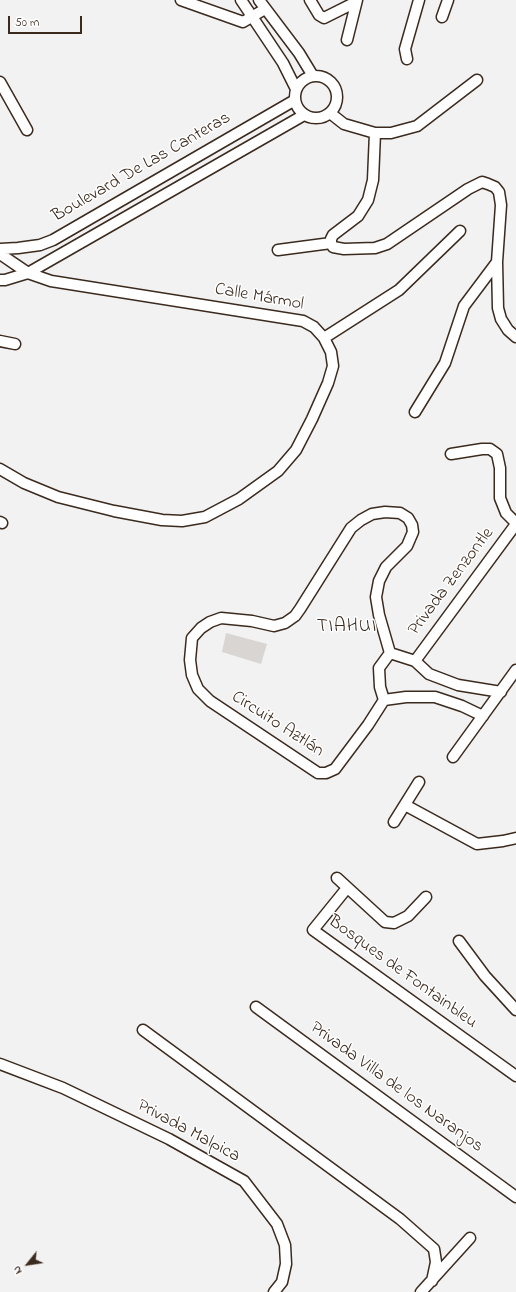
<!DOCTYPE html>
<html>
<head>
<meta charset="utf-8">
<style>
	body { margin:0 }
	#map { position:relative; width:516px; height:1292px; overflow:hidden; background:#f3f2f2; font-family:"Indie Flower",sans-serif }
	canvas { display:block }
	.north { position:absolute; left:8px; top:1244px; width:40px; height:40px; -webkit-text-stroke:3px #fff; paint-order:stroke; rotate:240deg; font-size:11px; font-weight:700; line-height:16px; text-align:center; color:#3b2a1e }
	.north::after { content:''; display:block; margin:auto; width:14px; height:18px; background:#3b2a1e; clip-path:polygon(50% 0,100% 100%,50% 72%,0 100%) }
	.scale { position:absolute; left:8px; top:16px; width:74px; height:18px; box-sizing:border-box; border:2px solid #3b2a1e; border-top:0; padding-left:5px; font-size:12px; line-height:14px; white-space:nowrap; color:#3b2a1e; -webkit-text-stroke:3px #fff; paint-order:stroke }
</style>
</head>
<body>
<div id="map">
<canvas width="516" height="1292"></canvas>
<div class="north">N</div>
<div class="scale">50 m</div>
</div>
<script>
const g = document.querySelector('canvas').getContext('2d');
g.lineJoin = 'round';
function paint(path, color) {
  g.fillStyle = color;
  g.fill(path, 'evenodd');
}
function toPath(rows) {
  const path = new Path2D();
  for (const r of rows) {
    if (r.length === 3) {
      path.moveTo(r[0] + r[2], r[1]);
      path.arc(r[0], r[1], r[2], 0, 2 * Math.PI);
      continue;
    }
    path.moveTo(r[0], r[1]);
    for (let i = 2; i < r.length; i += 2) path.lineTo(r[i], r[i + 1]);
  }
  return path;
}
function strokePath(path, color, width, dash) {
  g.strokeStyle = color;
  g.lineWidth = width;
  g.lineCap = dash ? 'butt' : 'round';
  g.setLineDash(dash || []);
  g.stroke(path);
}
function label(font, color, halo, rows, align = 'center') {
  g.font = font + ' "Indie Flower",sans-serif';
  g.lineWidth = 3;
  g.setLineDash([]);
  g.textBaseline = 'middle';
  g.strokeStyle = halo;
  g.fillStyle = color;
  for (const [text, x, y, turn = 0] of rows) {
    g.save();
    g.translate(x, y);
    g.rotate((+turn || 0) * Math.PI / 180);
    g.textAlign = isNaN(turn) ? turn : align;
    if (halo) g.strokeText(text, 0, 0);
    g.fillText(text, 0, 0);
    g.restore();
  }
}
paint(toPath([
	[226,633,267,644,261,664,222,652]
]), '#d8d5d2');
const minor = toPath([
	[181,0,243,22,265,9],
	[241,0,283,63,296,89],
	[259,0,299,53,313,76],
	[310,0,319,15,324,18,356,2,355,0],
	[442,17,448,0],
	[347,40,357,0],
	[407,59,405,49,419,0],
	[316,97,21],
	[0,82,27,130],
	[330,113,344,124,375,133,391,133,417,126,477,80],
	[331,243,333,247,344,249,375,248,387,244,468,189,482,182,488,184,495,187,499,192,501,205,497,262,498,308,501,319,508,330,516,337],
	[331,243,331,239,333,235,358,216,368,200,373,180,375,133],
	[0,249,18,248,40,245,53,240,295,100],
	[278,250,331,243],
	[0,254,28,273,51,281,303,321,314,327,324,338,331,352,333,366,328,383,312,419,296,450,278,471,239,499,205,517,182,521,162,520,114,511,58,497,24,483,0,469],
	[0,280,5,280,28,273,304,115],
	[324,338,399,290,460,231],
	[0,341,15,344],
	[415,412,445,363,464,306,497,262],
	[451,454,482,449,490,449,497,454,500,468,500,498,506,513,516,523],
	[385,512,400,513,408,518,412,525,413,532,407,546,386,567,379,581,376,597,379,615,390,653,379,668,380,687,384,700,368,725,335,769,326,773,318,773,210,701,198,689,192,675,190,660,192,638,201,628,210,622,221,618,252,621,274,626,285,623,295,616,300,609,351,528,361,520,372,514,385,512],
	[0,522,2,523],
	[390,653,415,661,429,674,458,685,501,692],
	[415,661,516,524],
	[384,700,406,697,435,697,462,706,483,716],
	[453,757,516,670],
	[405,805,477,844,503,841,516,838],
	[394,822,419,782],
	[337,878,385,922,394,923,408,916,426,897],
	[347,888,313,930,516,1076],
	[459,941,485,976,516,1010],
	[256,1007,516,1197],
	[143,1030,400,1219,434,1249,436,1262,432,1281],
	[0,1064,63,1088,169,1139,244,1181,277,1224,285,1245,286,1264,282,1282,274,1292],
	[421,1292,470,1238]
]);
strokePath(minor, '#3b2a1e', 13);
strokePath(minor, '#fff', 10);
label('18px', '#3b2a1e', '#fff', [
	["Boulevard De Las Canteras",142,168,-30],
	["Calle Mármol",259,298,10],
	["Privada Zenzontle",452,582,-53],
	["Circuito Aztlán",277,725,33],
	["Bosques de Fontainbleu",402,973,36],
	["Privada Villa de los Naranjos",396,1088,36],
	["Privada Malpica",188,1132,28]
]);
g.letterSpacing = '1px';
label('19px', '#3b2a1e', '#fff', [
	["TIAHUI",347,628]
]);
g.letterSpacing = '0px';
</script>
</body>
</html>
